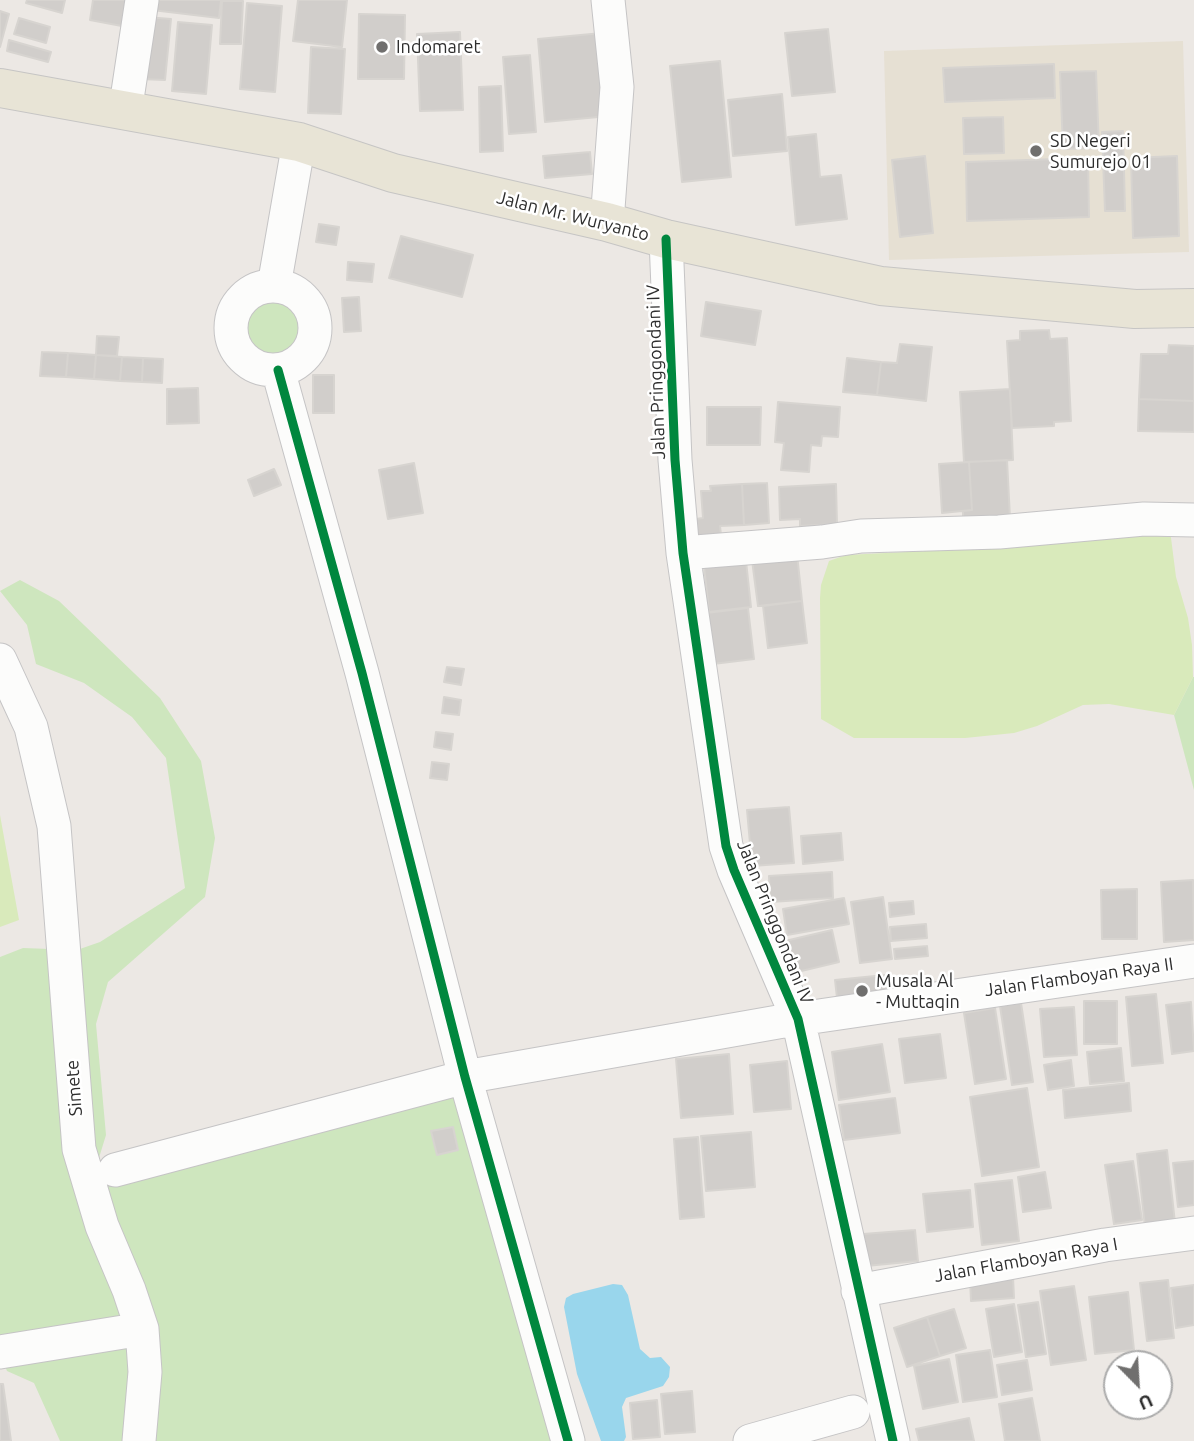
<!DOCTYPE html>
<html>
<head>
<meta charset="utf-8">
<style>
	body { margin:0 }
	#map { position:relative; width:1194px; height:1441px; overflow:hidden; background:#ece8e4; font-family:Ubuntu,sans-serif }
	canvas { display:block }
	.north { position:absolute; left:1103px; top:1350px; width:70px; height:70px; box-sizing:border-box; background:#fff; border:2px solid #ababab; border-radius:50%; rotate:156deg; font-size:19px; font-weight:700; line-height:28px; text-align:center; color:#2e2e2e }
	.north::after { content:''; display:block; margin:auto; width:24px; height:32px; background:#706f6e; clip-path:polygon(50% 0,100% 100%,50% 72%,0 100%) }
</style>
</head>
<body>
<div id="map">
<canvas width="1194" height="1441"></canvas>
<div class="north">U</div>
</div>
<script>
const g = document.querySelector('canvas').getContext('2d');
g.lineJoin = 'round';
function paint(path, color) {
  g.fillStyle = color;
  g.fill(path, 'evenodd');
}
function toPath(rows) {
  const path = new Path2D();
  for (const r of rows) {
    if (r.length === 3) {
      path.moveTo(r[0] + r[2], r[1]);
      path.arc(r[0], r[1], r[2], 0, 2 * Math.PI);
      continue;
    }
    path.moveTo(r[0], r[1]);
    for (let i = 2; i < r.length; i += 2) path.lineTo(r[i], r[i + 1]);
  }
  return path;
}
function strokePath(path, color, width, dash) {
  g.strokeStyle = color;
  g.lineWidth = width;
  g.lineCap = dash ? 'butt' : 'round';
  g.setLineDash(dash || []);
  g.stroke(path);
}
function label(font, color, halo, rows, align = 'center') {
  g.font = font + ' Ubuntu,sans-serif';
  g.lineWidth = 5;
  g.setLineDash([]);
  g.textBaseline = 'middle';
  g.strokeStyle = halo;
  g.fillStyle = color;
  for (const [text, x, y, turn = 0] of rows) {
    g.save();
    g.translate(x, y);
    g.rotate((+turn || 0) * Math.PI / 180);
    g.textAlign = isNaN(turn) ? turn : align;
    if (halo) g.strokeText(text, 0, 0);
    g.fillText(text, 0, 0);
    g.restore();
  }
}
paint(toPath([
	[1183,41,1189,252,889,260,884,51]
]), '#e6e0d3');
paint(toPath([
	[272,329,33],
	[20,580,59,601,160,698,201,761,215,838,205,897,108,982,96,1024,106,1135,98,1161,97,1184,456,1089,561,1441,60,1441,34,1383,7,1371,0,1353,0,957,23,948,77,950,100,942,185,888,166,758,132,717,84,683,36,664,27,625,0,591],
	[1193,677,1194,677,1194,790,1174,715]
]), '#cee6be');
paint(toPath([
	[1170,530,1176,577,1188,618,1192,645,1193,677,1174,715,1109,704,1083,705,1037,726,1014,733,965,738,854,738,821,719,820,598,821,585,829,561,846,555,985,548],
	[0,815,19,920,0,927]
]), '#d9eabb');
paint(toPath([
	[613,1284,622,1285,628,1295,640,1349,650,1358,661,1357,670,1367,669,1377,663,1386,626,1398,622,1407,626,1437,624,1441,601,1441,577,1374,564,1307,566,1298,573,1294]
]), '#99d6ec');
const building = toPath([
	[27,0,65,0,62,13,26,3,27,0],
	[93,0,132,0,127,27,90,20,93,0],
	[153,0,221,0,219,18,152,10,153,0],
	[298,0,347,0,342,47,293,41,298,0],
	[222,1,243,1,241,44,220,44,222,1],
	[247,3,282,6,275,92,240,89,247,3],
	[0,11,9,14,0,47,0,11],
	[359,14,405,15,404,79,358,79,359,14],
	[146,17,171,19,165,80,140,79,146,17],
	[19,18,50,27,46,43,14,34,19,18],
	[178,22,212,25,206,94,172,91,178,22],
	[828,29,835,92,792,96,785,33,828,29],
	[460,32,463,110,420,111,417,34,460,32],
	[602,33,609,116,545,122,538,39,602,33],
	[9,40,51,52,48,62,7,51,9,40],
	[311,47,345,49,341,114,308,113,311,47],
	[530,55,536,132,509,134,503,57,530,55],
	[720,61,731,177,682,182,670,66,720,61],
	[1054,64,1055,98,945,102,943,68,1054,64],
	[1096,71,1099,148,1063,149,1060,72,1096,71],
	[501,86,503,151,480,152,479,87,501,86],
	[782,94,787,151,733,156,728,100,782,94],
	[1003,117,1004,153,964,154,963,118,1003,117],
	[1123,131,1125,211,1105,211,1102,132,1123,131],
	[816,134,820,177,841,175,847,219,796,225,788,137,816,134],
	[590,152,592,174,545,178,543,156,590,152],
	[925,156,933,233,900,237,892,160,925,156],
	[1177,156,1179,236,1133,238,1131,158,1177,156],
	[1088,158,1089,217,967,221,966,162,1088,158],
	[319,224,339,227,336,245,316,242,319,224],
	[401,236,473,255,462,297,389,278,401,236],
	[348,262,374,264,372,282,347,280,348,262],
	[359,297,361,331,344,332,342,298,359,297],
	[706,302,761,311,755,345,701,336,706,302],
	[1049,330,1050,339,1067,338,1071,421,1054,422,1054,426,1012,428,1007,341,1020,340,1020,331,1049,330],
	[97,336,119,337,117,356,96,355,97,336],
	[900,344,932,347,926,401,877,395,881,362,897,363,900,344],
	[1169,345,1194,346,1194,401,1139,399,1141,354,1168,354,1169,345],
	[42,352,68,353,66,377,40,376,42,352],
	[68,353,96,355,94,379,66,377,68,353],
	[96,355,122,357,120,381,94,379,96,355],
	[122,357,143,358,142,382,120,381,122,357],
	[143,358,163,359,162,383,142,382,143,358],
	[847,358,881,362,877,395,843,392,847,358],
	[313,375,334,375,334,413,313,413,313,375],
	[198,388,199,423,167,424,167,389,198,388],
	[1010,389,1013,460,964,462,960,392,1010,389],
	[1139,399,1194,401,1194,432,1138,431,1139,399],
	[778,402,840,407,838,437,822,436,821,446,811,445,809,472,781,470,784,443,775,442,778,402],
	[707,407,761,407,760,445,707,445,707,407],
	[1007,460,1010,518,963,521,963,511,972,510,969,462,1007,460],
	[969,462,972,510,942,513,939,464,969,462],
	[414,463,423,513,388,519,379,470,414,463],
	[274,469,281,485,254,496,248,480,274,469],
	[767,483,769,523,744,525,742,484,767,483],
	[742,484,744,525,720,526,721,535,689,537,688,520,703,518,701,491,711,491,710,486,742,484],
	[836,484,837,524,800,526,800,519,780,520,779,487,836,484],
	[797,554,802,601,758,606,752,560,797,554],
	[746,561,751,607,709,612,704,566,746,561],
	[802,601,807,643,768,648,763,606,802,601],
	[748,608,754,659,713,664,706,613,748,608],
	[447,667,464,669,461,685,444,682,447,667],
	[444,697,461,700,459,715,442,713,444,697],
	[436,732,453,734,451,750,434,747,436,732],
	[432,762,449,764,447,780,430,778,432,762],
	[789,807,794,863,752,866,747,810,789,807],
	[841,833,843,860,803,864,801,836,841,833],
	[832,872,833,898,770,902,769,876,832,872],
	[1193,880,1194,940,1164,942,1161,882,1193,880],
	[1137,889,1137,939,1102,939,1101,890,1137,889],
	[883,897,892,959,860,963,851,902,883,897],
	[844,898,849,924,787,935,783,909,844,898],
	[913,901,914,914,890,917,889,903,913,901],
	[926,924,927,938,891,941,890,927,926,924],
	[832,930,839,962,793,973,785,941,832,930],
	[927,946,928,956,895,959,894,949,927,946],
	[885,975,888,1002,838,1007,835,980,885,975],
	[1156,994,1163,1063,1132,1066,1126,997,1156,994],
	[1084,1001,1117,1001,1117,1044,1084,1044,1084,1001],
	[1191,1002,1194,1051,1172,1054,1166,1005,1191,1002],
	[1021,1003,1033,1082,1012,1085,1000,1006,1021,1003],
	[1074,1007,1077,1055,1044,1057,1040,1009,1074,1007],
	[995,1008,1006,1079,975,1084,964,1013,995,1008],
	[940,1034,946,1078,905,1083,899,1039,940,1034],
	[882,1044,890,1092,839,1100,832,1052,882,1044],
	[1121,1048,1124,1081,1090,1084,1087,1052,1121,1048],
	[729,1054,733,1114,681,1118,676,1059,729,1054],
	[1071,1060,1074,1086,1048,1090,1044,1065,1071,1060],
	[787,1061,791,1109,754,1112,750,1065,787,1061],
	[1129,1083,1131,1111,1065,1118,1063,1090,1129,1083],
	[1027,1088,1039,1167,982,1176,970,1097,1027,1088],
	[895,1098,900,1133,844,1140,839,1105,895,1098],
	[453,1127,458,1150,437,1155,431,1131,453,1127],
	[751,1132,755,1187,706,1191,701,1136,751,1132],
	[698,1137,704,1217,680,1219,674,1139,698,1137],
	[1167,1150,1175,1223,1145,1227,1137,1154,1167,1150],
	[1133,1161,1142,1220,1114,1224,1105,1165,1133,1161],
	[1194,1161,1194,1205,1178,1207,1173,1163,1194,1161],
	[1045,1172,1051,1208,1023,1212,1018,1177,1045,1172],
	[1012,1180,1019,1241,982,1245,975,1184,1012,1180],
	[970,1190,973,1227,927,1232,923,1194,970,1190],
	[915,1230,918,1261,866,1266,863,1234,915,1230],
	[1013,1277,1014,1298,971,1301,970,1280,1013,1277],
	[1168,1280,1174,1338,1147,1341,1140,1283,1168,1280],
	[1194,1285,1194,1325,1176,1328,1171,1288,1194,1285],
	[1074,1286,1086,1360,1051,1365,1040,1291,1074,1286],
	[1128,1292,1134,1350,1095,1354,1089,1297,1128,1292],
	[1038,1302,1046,1354,1026,1357,1018,1305,1038,1302],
	[1014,1304,1022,1352,994,1357,986,1309,1014,1304],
	[954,1309,966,1348,940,1356,927,1317,954,1309],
	[927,1317,940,1356,907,1367,894,1328,927,1317],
	[990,1350,997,1397,963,1402,956,1355,990,1350],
	[949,1359,958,1402,923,1409,914,1366,949,1359],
	[1027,1360,1032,1390,1002,1395,997,1365,1027,1360],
	[0,1384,3,1384,11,1441,0,1441,0,1384],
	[692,1391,695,1432,665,1434,661,1394,692,1391],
	[1032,1398,1040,1441,1005,1441,999,1404,1032,1398],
	[657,1400,660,1437,633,1439,630,1403,657,1400],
	[969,1418,974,1441,919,1441,916,1429,969,1418]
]);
paint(building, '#d1cecb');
strokePath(building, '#d7d4d0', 2);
const minor = toPath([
	[125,112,142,0],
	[607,222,617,87,608,0],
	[666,239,675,460,683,553,726,846,734,870,798,1019,893,1441],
	[274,286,299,142],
	[273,328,42],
	[278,370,362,673,465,1077,568,1441],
	[683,553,822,542,861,536,999,532,1144,519,1194,520],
	[0,660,31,727,54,826,79,1149,102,1226,129,1290,142,1329,145,1372,139,1441],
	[115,1170,465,1077,778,1022,1194,961],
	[858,1291,1105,1245,1194,1233],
	[0,1352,142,1329],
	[750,1441,853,1412]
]);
const major = toPath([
	[0,88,299,142,393,173,607,222,666,239,881,286,1135,309,1194,308]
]);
strokePath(minor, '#c5c4c5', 35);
strokePath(major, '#c6c5c4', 40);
strokePath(minor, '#fcfcfb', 33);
strokePath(major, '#e8e4d6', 38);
strokePath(toPath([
	[666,239,675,460,683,553,726,846,734,870,798,1019,893,1441],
	[278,370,362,673,465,1077,568,1441]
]), '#00873e', 9);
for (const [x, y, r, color] of [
	[382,47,7,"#706f6e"],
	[1036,151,7,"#706f6e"],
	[862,991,7,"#706f6e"]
]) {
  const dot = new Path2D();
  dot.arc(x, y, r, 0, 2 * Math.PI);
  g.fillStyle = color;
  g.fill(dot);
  strokePath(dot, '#fff', 2.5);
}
label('18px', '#2e2e2e', '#fff', [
	["Indomaret",396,47],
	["SD Negeri",1050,141],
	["Sumurejo 01",1050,162],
	["Musala Al",876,981],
	["- Muttaqin",876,1002]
], 'left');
label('18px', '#2e2e2e', '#fff', [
	["Jalan Mr. Wuryanto",573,216,14],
	["Jalan Pringgondani IV",656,372,-92],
	["Jalan Pringgondani IV",775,922,68],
	["Jalan Flamboyan Raya II",1079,977,-8],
	["Simete",74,1088,-94],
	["Jalan Flamboyan Raya I",1026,1260,-10]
]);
</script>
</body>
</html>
